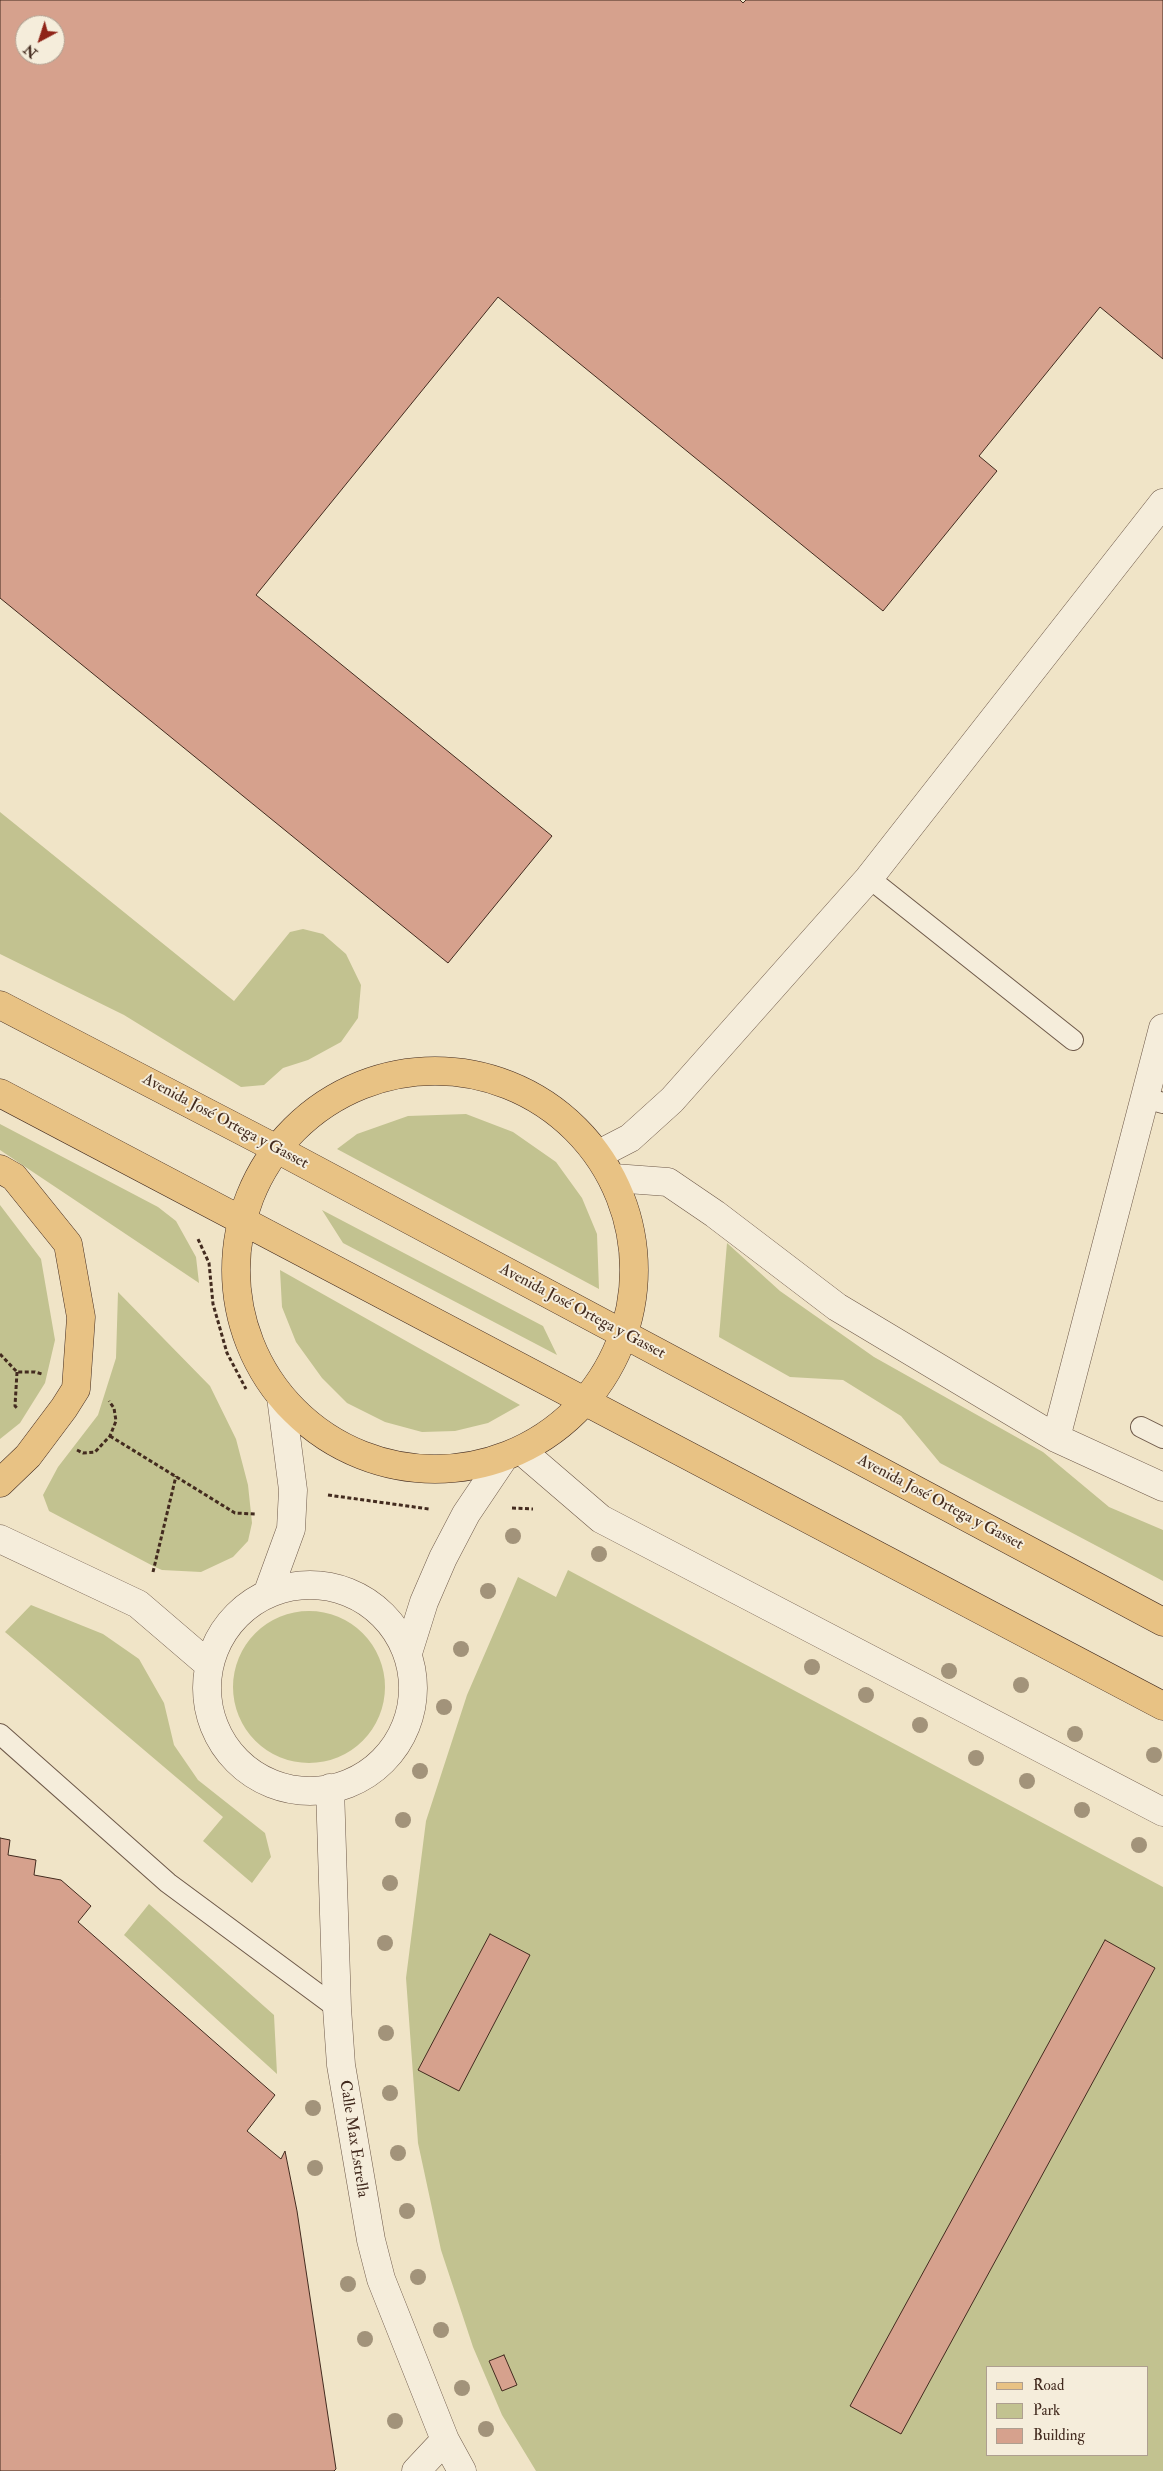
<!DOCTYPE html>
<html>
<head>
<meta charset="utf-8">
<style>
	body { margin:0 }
	#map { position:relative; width:1163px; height:2471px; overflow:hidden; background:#f0e4c7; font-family:"IM FELL Double Pica",serif }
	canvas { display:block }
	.legend { position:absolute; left:986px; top:2366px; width:162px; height:90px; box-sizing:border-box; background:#f5eddb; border:1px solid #ae9f90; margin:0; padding:6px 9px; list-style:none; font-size:15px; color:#432b1f }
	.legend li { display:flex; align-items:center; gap:10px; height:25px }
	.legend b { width:25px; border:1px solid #ae9f90 }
	.north { position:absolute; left:15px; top:15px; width:50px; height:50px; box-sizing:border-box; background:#f5eddb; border:1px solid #ae9f90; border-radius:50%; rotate:220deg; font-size:14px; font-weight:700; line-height:20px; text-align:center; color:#432b1f }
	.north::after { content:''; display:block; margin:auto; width:18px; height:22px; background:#8f2418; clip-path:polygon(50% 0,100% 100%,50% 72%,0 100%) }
</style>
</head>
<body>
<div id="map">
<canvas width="1163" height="2471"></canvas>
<ul class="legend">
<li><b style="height:6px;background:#e8c284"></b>Road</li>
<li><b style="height:14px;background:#c2c290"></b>Park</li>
<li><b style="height:14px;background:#d6a18d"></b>Building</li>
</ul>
<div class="north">N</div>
</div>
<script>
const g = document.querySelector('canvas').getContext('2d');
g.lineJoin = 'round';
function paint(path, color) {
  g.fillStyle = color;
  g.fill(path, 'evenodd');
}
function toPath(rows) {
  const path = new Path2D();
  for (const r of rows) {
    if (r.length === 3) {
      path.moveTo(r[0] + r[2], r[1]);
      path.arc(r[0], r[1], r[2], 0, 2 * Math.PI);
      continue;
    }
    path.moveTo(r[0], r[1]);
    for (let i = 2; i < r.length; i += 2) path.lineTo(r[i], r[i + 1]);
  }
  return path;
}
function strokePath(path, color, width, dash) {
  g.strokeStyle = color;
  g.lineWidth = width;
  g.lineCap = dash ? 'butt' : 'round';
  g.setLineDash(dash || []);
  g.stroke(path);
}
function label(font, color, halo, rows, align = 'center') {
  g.font = font + ' "IM FELL Double Pica",serif';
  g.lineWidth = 4;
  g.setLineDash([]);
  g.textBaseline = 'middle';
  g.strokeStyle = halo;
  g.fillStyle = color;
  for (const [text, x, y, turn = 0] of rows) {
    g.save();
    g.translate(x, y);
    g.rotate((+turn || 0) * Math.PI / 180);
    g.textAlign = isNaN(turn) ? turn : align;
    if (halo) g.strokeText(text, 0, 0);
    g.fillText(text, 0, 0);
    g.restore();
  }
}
paint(toPath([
	[0,812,234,1001,290,932,303,929,323,934,346,954,361,985,358,1018,341,1042,308,1060,283,1068,264,1085,241,1087,124,1015,0,954],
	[466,1114,513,1132,556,1162,582,1198,597,1234,599,1289,337,1149,357,1134,408,1116],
	[0,1124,158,1207,176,1221,196,1257,199,1283,0,1150],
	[0,1205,41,1259,55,1340,45,1383,20,1423,0,1439],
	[322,1210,543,1326,557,1355,343,1243],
	[727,1243,780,1291,874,1357,1043,1452,1109,1507,1163,1530,1163,1581,940,1463,901,1416,843,1380,790,1377,719,1337],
	[280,1270,520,1405,488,1423,455,1431,422,1432,385,1422,347,1403,322,1378,296,1342,282,1307],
	[118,1292,210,1386,236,1439,248,1485,252,1523,248,1541,233,1557,201,1572,162,1570,155,1567,49,1511,43,1495,58,1467,98,1415,116,1358],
	[568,1570,1163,1887,1163,2471,536,2471,502,2415,473,2347,441,2250,418,2143,406,1978,426,1821,467,1695,518,1577,556,1597],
	[987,2367,1147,2367,1147,2455,987,2455],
	[31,1605,103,1634,139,1659,164,1703,174,1745,198,1780,265,1833,271,1857,252,1883,203,1841,223,1817,5,1632],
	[309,1687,76],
	[149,1904,274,2015,277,2074,124,1935]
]), '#c2c290');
const building = toPath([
	[0,0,740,0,743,3,746,0,1163,0,1163,359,1100,307,979,456,997,471,883,611,498,297,256,595,552,836,448,963,0,598,0,0],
	[25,25,55,25,55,55,25,55,25,25],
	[0,1838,10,1840,8,1855,36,1860,34,1875,61,1880,91,1906,78,1922,275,2095,247,2131,281,2159,285,2151,297,2211,336,2469,334,2471,0,2471,0,1838],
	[490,1934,530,1955,459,2091,418,2070,490,1934],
	[1105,1940,1155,1968,901,2434,850,2406,1105,1940],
	[504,2355,517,2385,502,2391,489,2361,504,2355]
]);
paint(building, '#d6a18d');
strokePath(building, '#432b1f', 1);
const lane = toPath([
	[869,878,1073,1040],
	[1145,1098,1163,1103],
	[1141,1427,1163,1438],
	[0,1734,168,1883,337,2008]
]);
const street = toPath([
	[599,1154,630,1138,672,1100,869,878,1163,503],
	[614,1178,668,1182,715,1214,837,1307,1056,1438,1163,1487],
	[1056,1438,1163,1028],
	[523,1452,601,1519,1163,1812],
	[0,1539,138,1604,208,1664],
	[310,1688,103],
	[268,1592,291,1529,293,1490,281,1397],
	[408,1653,424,1602,443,1558,466,1514,503,1459],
	[330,1788,337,2008,341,2065,371,2240,381,2279,445,2440,462,2471],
	[416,2471,445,2440]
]);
const primary = toPath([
	[0,1005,275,1148,1163,1622],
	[435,1270,199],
	[0,1093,1163,1706],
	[0,1169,14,1177,68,1244,81,1317,76,1389,64,1408,28,1456,0,1483]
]);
strokePath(lane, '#6e5949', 22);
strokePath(street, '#6e5949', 29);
strokePath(primary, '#432b1f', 29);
strokePath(toPath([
	[198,1239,209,1263,213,1304,227,1353,246,1389],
	[0,1354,17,1372,35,1372,42,1374],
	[17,1372,15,1406,18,1409],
	[110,1436,235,1513,256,1514],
	[77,1450,83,1453,95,1452,110,1436,116,1421,114,1408,109,1401],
	[328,1495,429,1509],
	[512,1508,533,1509],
	[153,1572,176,1476]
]), '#432b1f', 3, [4, 2.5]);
strokePath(lane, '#f5eddb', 20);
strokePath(street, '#f5eddb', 28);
strokePath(primary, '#e8c284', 28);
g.fillStyle = '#a2937a';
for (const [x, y] of [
	[513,1536],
	[599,1554],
	[488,1591],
	[461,1649],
	[812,1667],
	[949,1671],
	[1021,1685],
	[866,1695],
	[444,1707],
	[920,1725],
	[1075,1734],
	[1154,1755],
	[976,1758],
	[420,1771],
	[1027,1781],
	[1082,1810],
	[403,1820],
	[1139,1845],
	[390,1883],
	[385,1943],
	[386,2033],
	[390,2093],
	[313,2108],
	[398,2153],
	[315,2168],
	[407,2211],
	[418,2277],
	[348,2284],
	[441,2330],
	[365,2339],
	[462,2388],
	[395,2421],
	[486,2429]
]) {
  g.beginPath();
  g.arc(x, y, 8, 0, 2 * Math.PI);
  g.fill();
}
label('16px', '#432b1f', '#f5eddb', [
	["Avenida José Ortega y Gasset",225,1122,28],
	["Avenida José Ortega y Gasset",582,1312,28],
	["Avenida José Ortega y Gasset",940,1503,28],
	["Calle Max Estrella",353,2139,81]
]);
</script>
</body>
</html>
